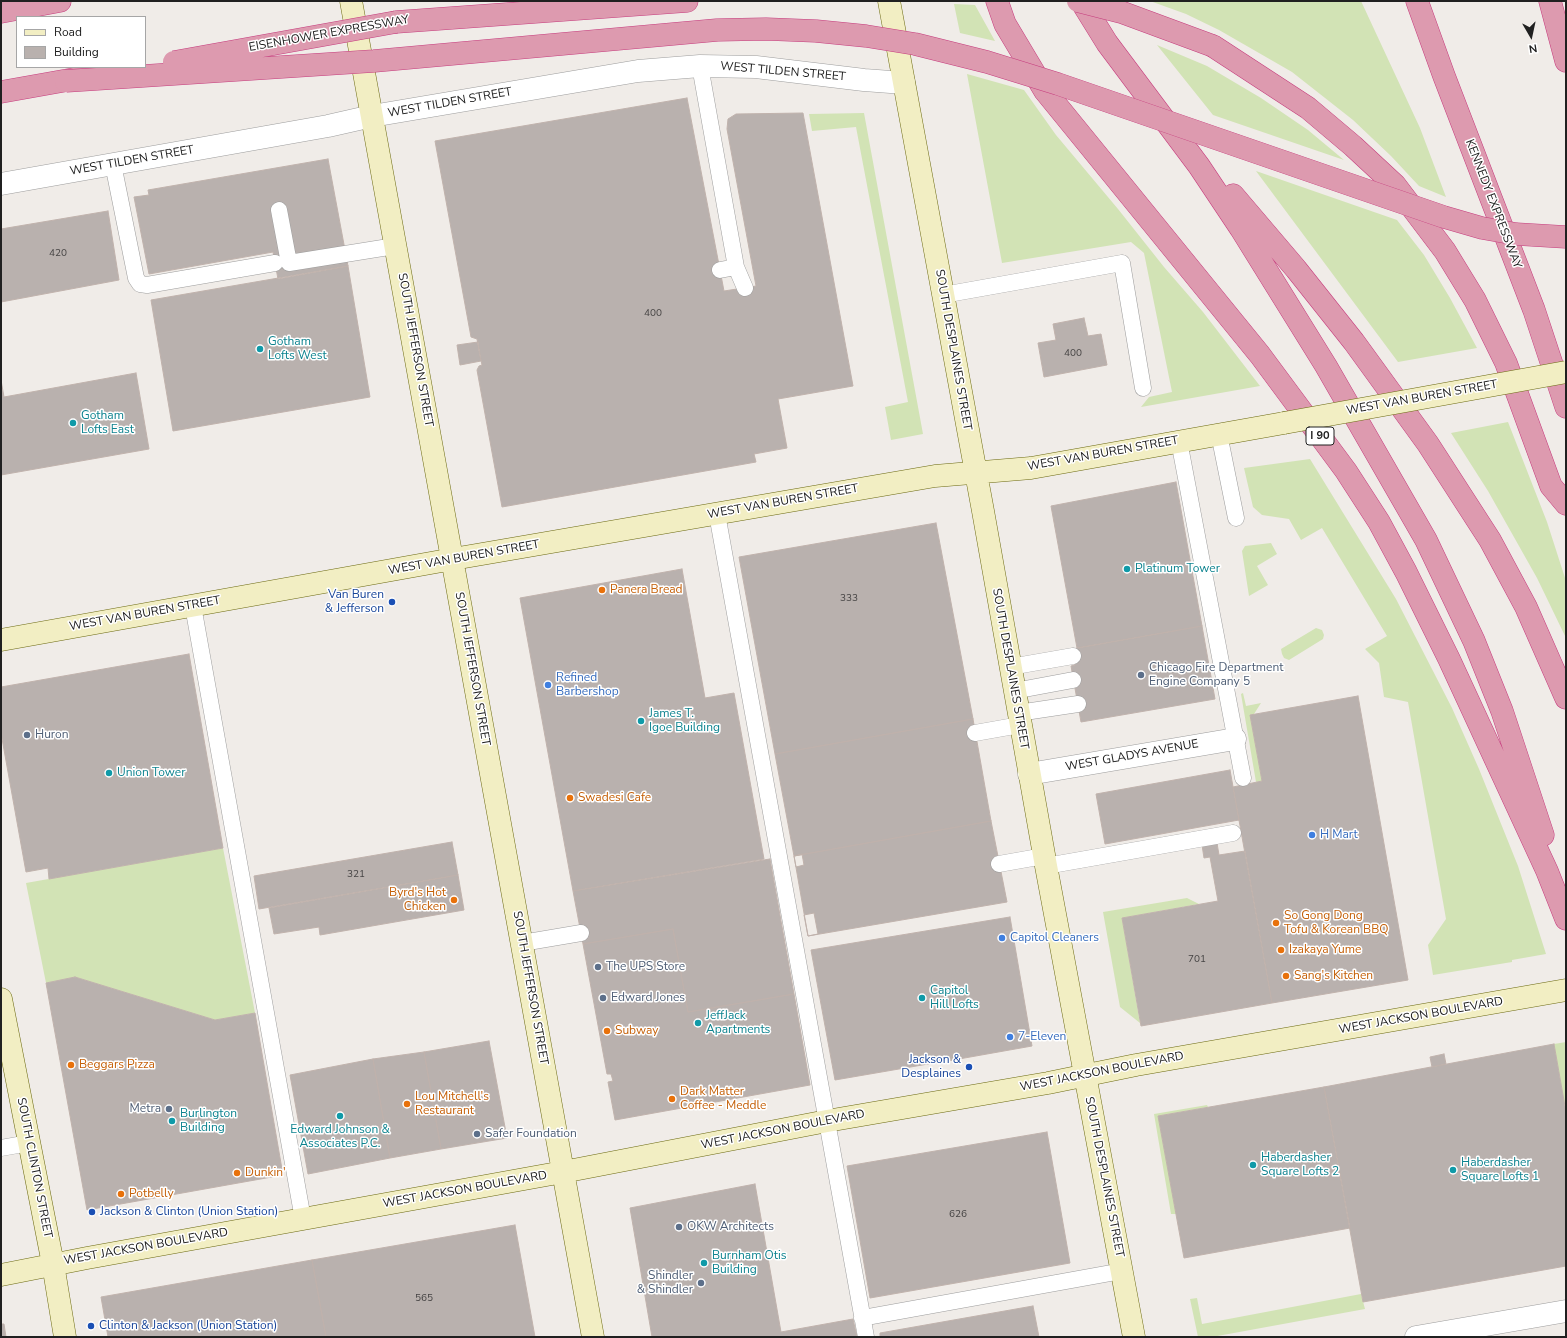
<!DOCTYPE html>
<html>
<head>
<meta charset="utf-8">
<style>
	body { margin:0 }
	#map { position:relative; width:1567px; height:1338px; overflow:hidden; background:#f0ece8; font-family:"Nunito Sans",sans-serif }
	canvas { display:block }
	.frame { position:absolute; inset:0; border:2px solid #202020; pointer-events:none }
	.legend { position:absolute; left:16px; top:16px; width:130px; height:52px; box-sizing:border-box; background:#fff; border:1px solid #a6a6a6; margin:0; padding:5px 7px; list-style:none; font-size:12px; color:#202020 }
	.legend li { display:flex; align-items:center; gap:8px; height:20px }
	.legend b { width:20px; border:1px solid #a6a6a6 }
	.north { position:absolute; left:1511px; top:16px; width:40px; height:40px; -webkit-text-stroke:3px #fff; paint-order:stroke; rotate:171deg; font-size:11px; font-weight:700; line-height:16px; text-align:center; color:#202020 }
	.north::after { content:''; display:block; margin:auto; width:14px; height:18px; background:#202020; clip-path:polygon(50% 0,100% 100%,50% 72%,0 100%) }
</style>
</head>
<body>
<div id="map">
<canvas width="1567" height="1338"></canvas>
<div class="frame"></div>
<ul class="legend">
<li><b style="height:5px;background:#f2eec3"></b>Road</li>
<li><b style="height:11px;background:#b9b1ae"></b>Building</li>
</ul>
<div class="north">N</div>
</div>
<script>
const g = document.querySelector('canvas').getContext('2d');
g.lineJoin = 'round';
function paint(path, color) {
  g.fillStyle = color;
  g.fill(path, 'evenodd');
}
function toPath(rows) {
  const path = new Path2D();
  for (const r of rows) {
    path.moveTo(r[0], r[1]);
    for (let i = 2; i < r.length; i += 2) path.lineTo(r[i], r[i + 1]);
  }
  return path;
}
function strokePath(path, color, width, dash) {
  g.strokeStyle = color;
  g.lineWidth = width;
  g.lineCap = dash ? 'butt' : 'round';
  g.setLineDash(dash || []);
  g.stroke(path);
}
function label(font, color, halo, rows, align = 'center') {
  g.font = font + ' "Nunito Sans",sans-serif';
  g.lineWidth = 3;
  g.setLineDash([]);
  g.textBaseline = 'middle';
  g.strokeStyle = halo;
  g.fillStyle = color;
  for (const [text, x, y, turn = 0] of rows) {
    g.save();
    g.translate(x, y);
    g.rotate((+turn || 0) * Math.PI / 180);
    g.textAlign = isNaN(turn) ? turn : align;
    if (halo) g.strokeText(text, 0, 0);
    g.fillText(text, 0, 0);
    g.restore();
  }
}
paint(toPath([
	[1150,1,1361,1,1420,128,1446,197,1419,186,1391,156,1353,120,1292,72,1219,30,1186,14],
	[954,4,975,5,995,41,960,33],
	[1157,45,1207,66,1261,98,1308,130,1344,160,1213,115],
	[967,74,1024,90,1056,135,1118,209,1164,267,1203,312,1260,386,1141,407,1149,397,1172,392,1144,253,1131,242,1002,263],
	[864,113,923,434,891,440,885,407,908,402,856,127,812,131,809,114],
	[1256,171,1397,220,1424,255,1450,298,1477,348,1398,362],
	[1508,422,1547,522,1566,581,1566,638,1537,578,1488,491,1451,433],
	[1310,459,1396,599,1452,708,1479,769,1518,866,1546,954,1512,960,1512,962,1433,975,1428,945,1446,919,1408,702,1384,697,1379,663,1365,649,1387,636,1322,528,1301,540,1289,519,1262,515,1253,507,1244,468],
	[1271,543,1277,554,1257,566,1268,585,1249,596,1242,551,1245,546],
	[1316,628,1322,630,1324,635,1323,639,1289,660,1284,658,1282,654,1281,649],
	[1243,693,1246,706,1261,703,1254,714,1250,715,1262,781,1256,782,1241,694],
	[223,848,255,1013,215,1020,75,977,46,983,26,883],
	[1187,898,1199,904,1122,918,1140,1023,1120,1007,1103,912],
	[1566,1042,1566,1112,1554,1044],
	[1207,1105,1208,1107,1158,1116,1176,1214,1171,1214,1154,1114],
	[1361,1294,1365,1309,1212,1337,1198,1337,1190,1299,1197,1298,1202,1324]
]), '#d2e3b5');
const building = toPath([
	[687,98,724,291,756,286,727,129,728,119,736,114,803,113,853,386,778,399,787,448,754,454,756,462,502,507,477,370,479,366,482,365,479,351,477,339,471,337,435,141,687,98],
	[328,159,348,266,278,279,273,252,149,274,134,197,149,195,148,190,328,159],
	[108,211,119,280,1,302,1,229,108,211],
	[348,266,370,397,173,431,151,300,348,266],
	[1084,318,1088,336,1101,334,1107,365,1044,377,1038,343,1056,340,1053,324,1084,318],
	[478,342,481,361,460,365,457,345,478,342],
	[136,373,149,449,1,475,1,380,4,397,136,373],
	[1176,482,1202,626,1077,648,1051,506,1176,482],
	[936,523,973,719,775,754,739,557,936,523],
	[682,569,705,698,734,693,764,859,573,891,520,598,682,569],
	[1202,626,1215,699,1081,722,1071,666,1075,665,1072,649,1202,626],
	[189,654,223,848,49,879,48,868,26,872,1,733,1,687,189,654],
	[1358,696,1408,980,1272,1003,1233,787,1262,781,1250,715,1358,696],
	[973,719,991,821,794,856,775,754,973,719],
	[1230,770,1239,820,1105,844,1096,794,1230,770],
	[991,821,1007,902,808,936,794,856,991,821],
	[452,842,458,875,259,909,254,876,452,842],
	[1217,843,1219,855,1245,851,1272,1003,1141,1026,1122,918,1218,901,1210,857,1204,858,1202,845,1217,843],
	[802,854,804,865,796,867,794,856,802,854],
	[770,859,794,994,688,1012,673,929,583,944,573,891,770,859],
	[458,875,464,910,320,935,319,927,274,934,269,908,458,875],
	[814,913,818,934,808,936,804,915,814,913],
	[1010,917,1032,1046,942,1062,941,1057,934,1058,927,1060,928,1064,835,1080,811,950,1010,917],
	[673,929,688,1012,794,994,810,1085,615,1120,608,1082,613,1081,611,1074,607,1074,583,944,673,929],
	[75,977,215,1020,255,1013,283,1175,87,1210,46,983,75,977],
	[489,1041,507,1138,441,1149,424,1052,489,1041],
	[1554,1044,1566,1112,1566,1266,1363,1302,1324,1087,1554,1044],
	[424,1052,441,1149,390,1158,373,1059,424,1052],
	[1444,1054,1446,1064,1432,1067,1430,1057,1444,1054],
	[941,1057,942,1062,928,1064,927,1060,941,1057],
	[373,1059,390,1158,308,1174,290,1075,373,1059],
	[1324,1087,1350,1228,1184,1258,1158,1116,1324,1087],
	[1047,1132,1070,1263,870,1298,847,1166,1047,1132],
	[755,1184,781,1332,853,1319,857,1337,652,1337,630,1208,755,1184],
	[515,1225,535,1337,326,1337,312,1260,515,1225],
	[312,1260,326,1337,108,1337,101,1297,312,1260],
	[1033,1306,1039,1337,880,1337,880,1333,1033,1306],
	[1,1324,4,1324,6,1337,1,1337,1,1324]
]);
paint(building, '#b9b1ae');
strokePath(building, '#c0b2ac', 1);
const service = toPath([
	[700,66,736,267,745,288],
	[113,164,136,278,140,284,147,285,275,263],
	[279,210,289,263,395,246],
	[720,270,736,267],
	[943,295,1122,263,1143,388],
	[1219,434,1236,518],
	[1179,441,1243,778],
	[717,514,866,1337],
	[193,606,303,1219],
	[1010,667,1073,656],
	[1014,691,1073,680],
	[1018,713,1078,704],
	[975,733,1020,725],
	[999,864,1044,856],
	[1046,866,1233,833],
	[522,943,581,933],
	[1,1148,29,1143],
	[862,1318,1122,1271]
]);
const minor = toPath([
	[1,184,328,126,372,116,638,71,700,66,756,67,864,80,904,83],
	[1029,774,1235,739],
	[1416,1337,1566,1311]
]);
const secondary = toPath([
	[351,1,593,1337],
	[889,1,983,511,1046,866,1134,1337],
	[1,640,453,559,935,476,1031,468,1284,423],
	[1,999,53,1264,65,1337],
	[1,1275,87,1258,563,1172,827,1121,1048,1083,1136,1065,1566,990]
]);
const motorway = toPath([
	[997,1,1005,24,1045,91,1260,355,1346,471,1379,522,1406,572,1449,659,1547,871,1566,919],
	[1081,1,1107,43,1199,166,1241,229,1326,366,1426,540,1474,641,1502,711,1543,835],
	[1417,1,1444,76,1534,310,1566,407],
	[1550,1,1566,61],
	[1,12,60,1],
	[396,22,687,1],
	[1213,46,1308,108,1353,146,1395,185,1445,251,1475,300,1506,363,1551,486,1566,504],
	[1,92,85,77],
	[1233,195,1296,269,1354,342,1428,444,1490,540,1526,607,1566,698]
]);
strokePath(service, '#9d9d9d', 17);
strokePath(minor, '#9d9d9d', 23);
strokePath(secondary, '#6c6a13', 23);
strokePath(motorway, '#c63d7e', 23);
strokePath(service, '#fff', 16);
strokePath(minor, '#fff', 22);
strokePath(secondary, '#f2eec3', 22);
strokePath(motorway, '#dd9aaf', 22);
const secondaryBridge = toPath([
	[1284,423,1566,372]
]);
const motorwayBridge = toPath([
	[1078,1,1121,12,1213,46],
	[174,62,396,22],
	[66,81,374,61,717,30,766,29,816,31,866,36,915,44,987,62,1058,84,1444,217,1482,228,1516,234,1566,237]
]);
strokePath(secondaryBridge, '#6c6a13', 23, []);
strokePath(motorwayBridge, '#c63d7e', 23, []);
strokePath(secondaryBridge, '#f2eec3', 22);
strokePath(motorwayBridge, '#dd9aaf', 22);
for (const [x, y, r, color] of [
	[260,349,4,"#0f9aa8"],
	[73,423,4,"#0f9aa8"],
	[1127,569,4,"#0f9aa8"],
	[602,590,4,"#e8710a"],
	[392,602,4,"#1a4fb4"],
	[1141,675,4,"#5c6f8a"],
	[548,685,4,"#3f7fe0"],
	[641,721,4,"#0f9aa8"],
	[27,735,4,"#5c6f8a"],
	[109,773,4,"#0f9aa8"],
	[570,798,4,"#e8710a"],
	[1312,835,4,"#3f7fe0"],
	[454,900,4,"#e8710a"],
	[1276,923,4,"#e8710a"],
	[1002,938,4,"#3f7fe0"],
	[1281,950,4,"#e8710a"],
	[598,967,4,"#5c6f8a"],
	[1286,976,4,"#e8710a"],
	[603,998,4,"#5c6f8a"],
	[922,998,4,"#0f9aa8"],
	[698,1023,4,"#0f9aa8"],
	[607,1031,4,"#e8710a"],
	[1010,1037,4,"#3f7fe0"],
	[71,1065,4,"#e8710a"],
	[969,1067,4,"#1a4fb4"],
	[672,1099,4,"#e8710a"],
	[407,1104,4,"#e8710a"],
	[169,1109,4,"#5c6f8a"],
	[340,1116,4,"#0f9aa8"],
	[172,1121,4,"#0f9aa8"],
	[477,1134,4,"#5c6f8a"],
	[1253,1165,4,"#0f9aa8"],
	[1453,1170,4,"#0f9aa8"],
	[237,1173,4,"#e8710a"],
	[121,1194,4,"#e8710a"],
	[92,1212,4,"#1a4fb4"],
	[679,1227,4,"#5c6f8a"],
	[704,1263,4,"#0f9aa8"],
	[701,1283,4,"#5c6f8a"],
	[91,1326,4,"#1a4fb4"]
]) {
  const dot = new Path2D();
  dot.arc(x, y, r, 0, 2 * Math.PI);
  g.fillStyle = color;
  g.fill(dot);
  strokePath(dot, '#fff', 1.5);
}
label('10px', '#464444', null, [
	["420",58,254],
	["400",653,314],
	["400",1073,354],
	["333",849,599],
	["321",356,875],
	["701",1197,960],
	["626",958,1215],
	["565",424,1299]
]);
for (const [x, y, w] of [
	[1320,436,28]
]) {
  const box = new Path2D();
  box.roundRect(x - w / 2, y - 9, w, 18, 3);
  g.fillStyle = '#fff';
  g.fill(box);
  strokePath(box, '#202020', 1);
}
label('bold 11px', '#202020', null, [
	["I 90",1320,436]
]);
label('12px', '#202020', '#fff', [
	["EISENHOWER EXPRESSWAY",329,34,-10],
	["WEST TILDEN STREET",783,72,5],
	["WEST TILDEN STREET",450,103,-10],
	["WEST TILDEN STREET",132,161,-10],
	["KENNEDY EXPRESSWAY",1493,204,69],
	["SOUTH JEFFERSON STREET",415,350,80],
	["SOUTH DESPLAINES STREET",953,350,80],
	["WEST VAN BUREN STREET",1422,398,-10],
	["WEST VAN BUREN STREET",1103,454,-10],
	["WEST VAN BUREN STREET",783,502,-10],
	["WEST VAN BUREN STREET",464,558,-10],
	["WEST VAN BUREN STREET",145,614,-10],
	["SOUTH JEFFERSON STREET",472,669,80],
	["SOUTH DESPLAINES STREET",1010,669,80],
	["WEST GLADYS AVENUE",1132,756,-10],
	["SOUTH JEFFERSON STREET",530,988,80],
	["WEST JACKSON BOULEVARD",1421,1016,-10],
	["WEST JACKSON BOULEVARD",1102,1072,-11],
	["WEST JACKSON BOULEVARD",783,1130,-11],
	["SOUTH CLINTON STREET",34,1168,79],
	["SOUTH DESPLAINES STREET",1104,1177,79],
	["WEST JACKSON BOULEVARD",465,1190,-10],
	["WEST JACKSON BOULEVARD",146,1247,-10]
]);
label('12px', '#0d838f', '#fff', [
	["Gotham",268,342],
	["Lofts West",268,356],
	["Gotham",81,416],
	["Lofts East",81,430],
	["Platinum Tower",1135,569],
	["James T.",649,714],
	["Igoe Building",649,728],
	["Union Tower",117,773],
	["Capitol",930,991],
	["Hill Lofts",930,1005],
	["JeffJack",706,1016],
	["Apartments",706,1030],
	["Burlington",180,1114],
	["Building",180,1128],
	["Edward Johnson &",340,1130,"center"],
	["Associates P.C.",340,1144,"center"],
	["Haberdasher",1261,1158],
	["Square Lofts 2",1261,1172],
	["Haberdasher",1461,1163],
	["Square Lofts 1",1461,1177],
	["Burnham Otis",712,1256],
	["Building",712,1270]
], 'left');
label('12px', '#c56008', '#fff', [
	["Panera Bread",610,590],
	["Swadesi Cafe",578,798],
	["Byrd's Hot",446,893,"right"],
	["Chicken",446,907,"right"],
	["So Gong Dong",1284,916],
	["Tofu & Korean BBQ",1284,930],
	["Izakaya Yume",1289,950],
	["Sang's Kitchen",1294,976],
	["Subway",615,1031],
	["Beggars Pizza",79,1065],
	["Dark Matter",680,1092],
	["Coffee - Meddle",680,1106],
	["Lou Mitchell's",415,1097],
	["Restaurant",415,1111],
	["Dunkin'",245,1173],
	["Potbelly",129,1194]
], 'left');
label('12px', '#164399', '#fff', [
	["Van Buren",384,595],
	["& Jefferson",384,609],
	["Jackson &",961,1060],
	["Desplaines",961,1074],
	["Jackson & Clinton (Union Station)",100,1212,"left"],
	["Clinton & Jackson (Union Station)",99,1326,"left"]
], 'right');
label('12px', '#4e5e75', '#fff', [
	["Chicago Fire Department",1149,668],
	["Engine Company 5",1149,682],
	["Huron",35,735],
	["The UPS Store",606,967],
	["Edward Jones",611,998],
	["Metra",161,1109,"right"],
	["Safer Foundation",485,1134],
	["OKW Architects",687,1227],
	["Shindler",693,1276,"right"],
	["& Shindler",693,1290,"right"]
], 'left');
label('12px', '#366cbe', '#fff', [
	["Refined",556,678],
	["Barbershop",556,692],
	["H Mart",1320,835],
	["Capitol Cleaners",1010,938],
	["7-Eleven",1018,1037]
], 'left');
</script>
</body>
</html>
